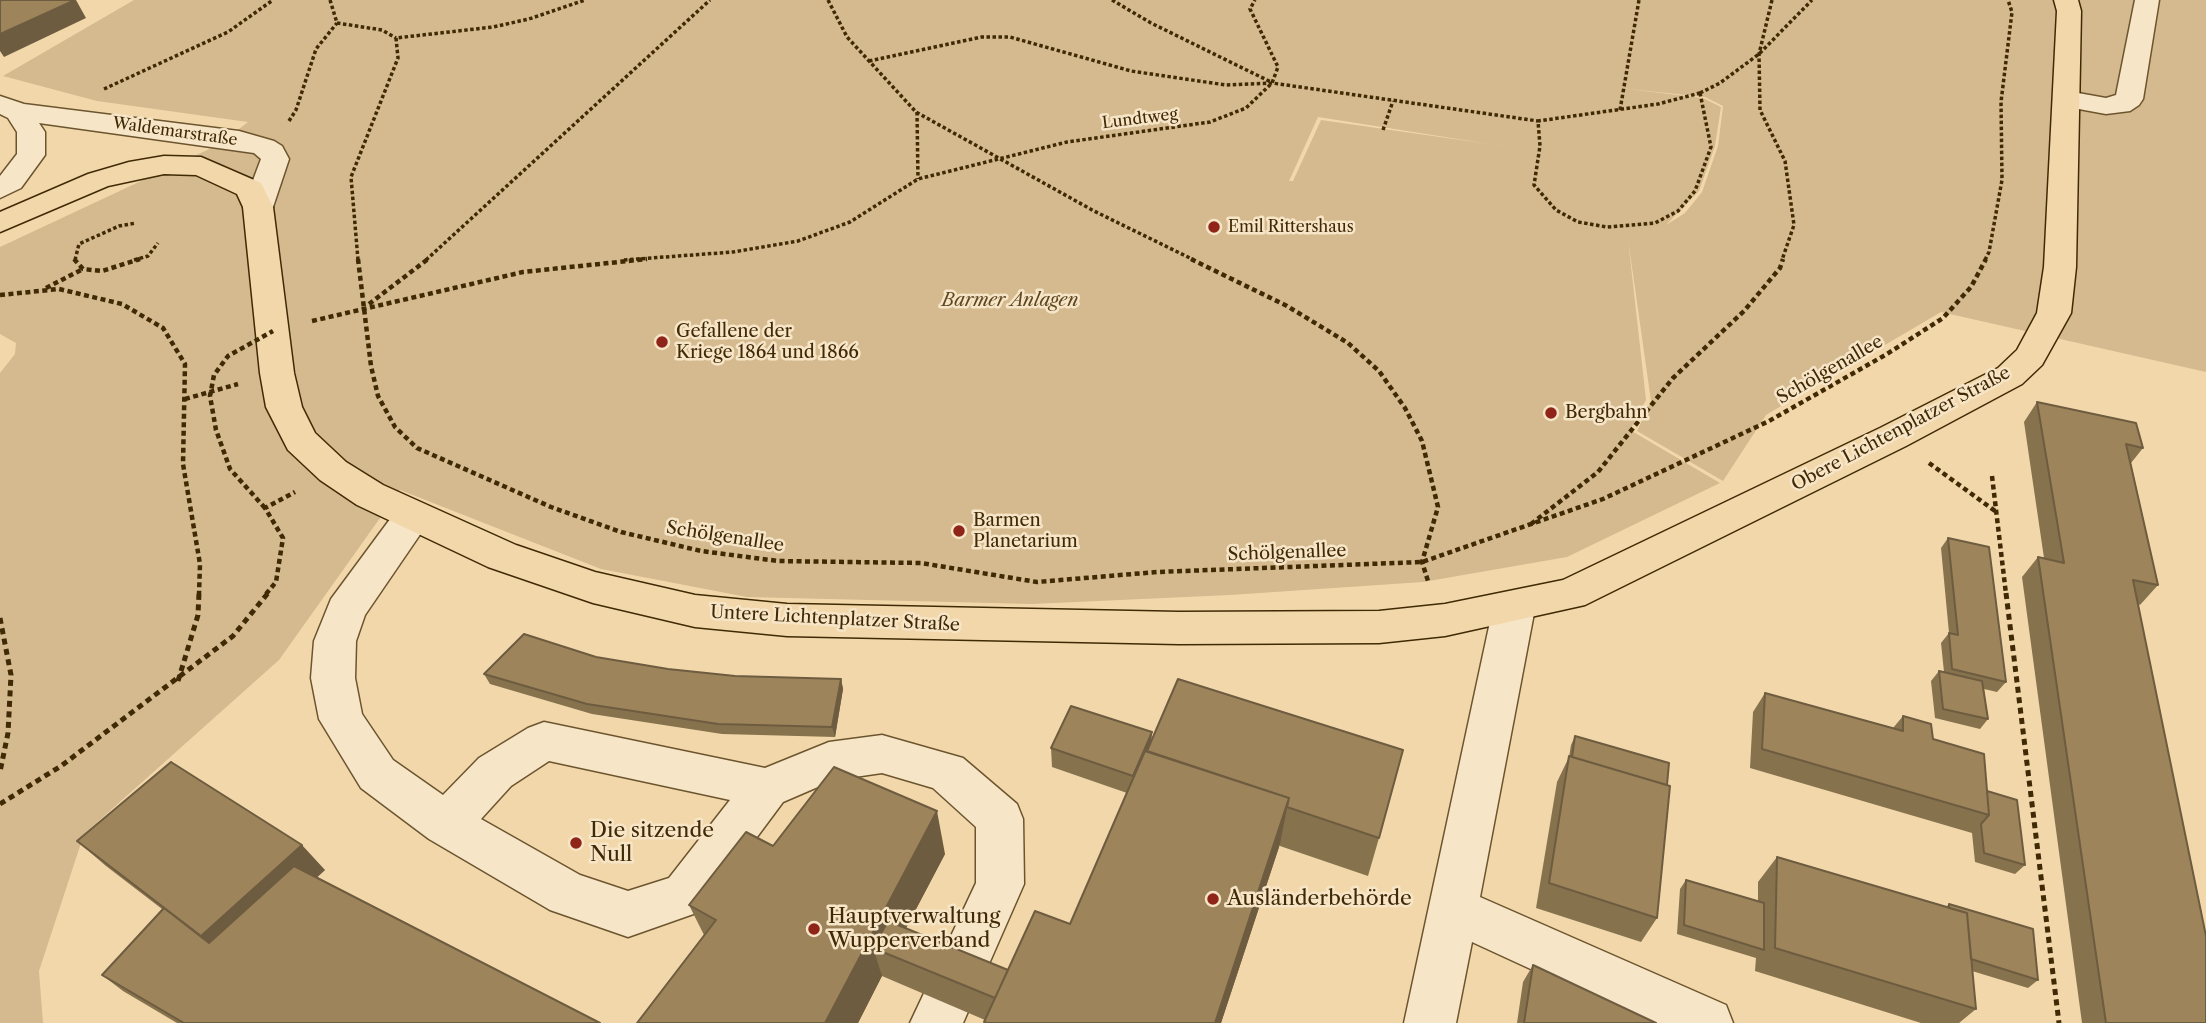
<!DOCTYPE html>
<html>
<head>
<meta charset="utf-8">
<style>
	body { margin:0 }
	canvas { display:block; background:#f2d7aa }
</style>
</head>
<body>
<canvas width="2206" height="1023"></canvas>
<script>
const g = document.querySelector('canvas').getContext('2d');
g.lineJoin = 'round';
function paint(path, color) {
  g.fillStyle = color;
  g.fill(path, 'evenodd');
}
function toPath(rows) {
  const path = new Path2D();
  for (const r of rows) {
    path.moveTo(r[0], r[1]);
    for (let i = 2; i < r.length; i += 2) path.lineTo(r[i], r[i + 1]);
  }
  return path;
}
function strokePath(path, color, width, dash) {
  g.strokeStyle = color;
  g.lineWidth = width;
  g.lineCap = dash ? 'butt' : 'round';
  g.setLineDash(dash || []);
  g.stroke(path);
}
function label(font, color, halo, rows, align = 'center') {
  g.font = font + ' "Libre Caslon Text",serif';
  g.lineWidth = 5;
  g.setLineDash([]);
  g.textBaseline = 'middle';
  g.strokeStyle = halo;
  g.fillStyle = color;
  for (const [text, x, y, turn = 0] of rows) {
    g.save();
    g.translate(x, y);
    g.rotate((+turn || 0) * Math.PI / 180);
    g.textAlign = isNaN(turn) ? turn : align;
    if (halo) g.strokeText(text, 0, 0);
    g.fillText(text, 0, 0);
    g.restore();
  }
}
paint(toPath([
	[134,0,2206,0,2206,372,1941,312,1766,415,1723,481,1637,431,1651,401,1628,239,1646,400,1630,430,1720,483,1567,557,1423,582,1230,595,1032,604,747,597,601,569,400,490,279,660,84,834,39,971,43,1023,0,1023,0,373,15,354,16,343,0,334,0,247,220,144,248,122,97,101,3,76],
	[1619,88,1705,97,1723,106,1718,146,1702,192,1685,213,1666,225,1699,191,1715,146,1721,107,1703,98],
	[1318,117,1502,146,1503,146,1321,120,1293,181,1289,181]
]), '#d4ba8e');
const minor = toPath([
	[2135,0,2159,0,2143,99,2139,105,2130,111,2106,114,2057,105,2053,99,2057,93,2067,91,2106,98,2116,95,2135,0],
	[0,96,24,104,239,131,274,141,282,146,289,159,273,207,269,213,258,216,247,213,243,207,261,159,254,153,39,123,45,132,45,155,21,188,0,198,0,176,17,154,17,132,8,118,0,114,0,96],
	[413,503,427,507,432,517,365,615,356,641,355,678,362,714,393,760,443,795,479,758,528,728,544,722,765,768,829,742,882,735,963,758,1017,804,1023,819,1024,884,963,1023,910,1023,976,883,976,827,933,788,882,773,834,780,783,802,702,911,628,937,550,910,429,839,361,788,319,719,311,678,314,641,331,599,399,507,413,503],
	[549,761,730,800,669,878,628,891,580,875,481,819,511,786,549,761],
	[1514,592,1529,597,1535,608,1480,897,1726,1005,1733,1023,1648,1023,1472,942,1456,1023,1404,1023,1493,608,1499,597,1514,592]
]);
const major = toPath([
	[2054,0,2078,0,2081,11,2076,267,2071,313,2042,365,2022,384,1906,446,1585,605,1445,636,1379,643,1179,644,787,636,695,627,593,603,488,567,357,505,320,480,288,450,266,407,260,373,243,207,237,194,196,175,164,174,108,186,0,232,0,212,88,174,129,162,164,156,201,157,261,183,273,207,294,373,302,407,315,433,346,462,383,485,516,545,595,572,695,595,787,604,1179,612,1379,611,1445,604,1563,580,1880,428,1998,368,2017,350,2037,313,2044,267,2057,11,2054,0]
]);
strokePath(minor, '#6c552e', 3);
strokePath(major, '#402a05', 3);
strokePath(toPath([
	[330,0,337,23],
	[828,0,847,37,916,112,1094,211,1194,260],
	[1112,0,1151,23,1271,82],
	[1772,0,1759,54,1760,110,1785,161,1794,225,1782,260],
	[337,23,382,30,396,38],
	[869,61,982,37,1010,37,1131,71,1226,85,1272,83,1538,121],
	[104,89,228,32,273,0],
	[1700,93,1711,147,1695,191,1678,211,1655,223,1607,227,1578,222,1556,210,1534,185,1540,146,1538,121,1658,104,1700,93],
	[1700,93,1720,83,1759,54,1812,0],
	[1620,110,1639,0],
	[917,112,918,179],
	[289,121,296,110,316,49,337,23],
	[1383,130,1393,101],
	[75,260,79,244,119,226,136,223],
	[134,260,148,256,158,243],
	[358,260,351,177,398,58,396,38,493,27,529,19,585,0],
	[426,260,710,0],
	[624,260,733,252,798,241,850,222,918,179,1067,142,1210,122,1246,108,1272,83,1278,67,1250,9,1255,0],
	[1985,260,1989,252,2002,180,2001,102,2012,12,2008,0]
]), '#402a05', 3.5, [3.5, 2.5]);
strokePath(toPath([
	[74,259,83,269,102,271,140,259],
	[358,259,371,366,378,396,395,427,417,448,551,507,621,532,701,551,778,561,921,563,1037,582,1157,572,1422,562,1603,499,1769,421,1887,354,1943,318,1971,287,1986,259],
	[1191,259,1287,306,1348,343,1379,371,1405,408,1422,441,1438,507,1422,562,1428,581],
	[46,288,83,269],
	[0,295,59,289,122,304,163,328,185,364,183,464,200,564,199,594],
	[369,304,428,259],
	[312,321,523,272,647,259],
	[185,399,238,384],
	[1929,463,1995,511],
	[1992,476,2006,594],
	[1531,524,1598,472,1673,378,1744,311,1780,268,1783,259],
	[266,594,276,582,283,538,265,508,295,492]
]), '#402a05', 4.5, [5, 3.5]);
strokePath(toPath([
	[2006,593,2059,1023],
	[0,618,11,675,8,733,0,772],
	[178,681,198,615,199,593],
	[0,804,61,766,233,636,268,593]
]), '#402a05', 5, [6, 4.5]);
paint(minor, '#f7e5c8');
paint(major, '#f2d7aa');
strokePath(toPath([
	[265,508,230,469,216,430,210,396,214,375,228,356,273,331]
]), '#402a05', 4.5, [5, 3.5]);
paint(toPath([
	[2037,402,2143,448,2131,463,2158,585,2140,605,2138,604,2206,1023,2082,1023,2022,577,2038,557,2044,558,2024,422],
	[1948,538,2006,682,1997,692,1984,689,1988,719,1980,729,1935,718,1931,681,1939,671,1944,672,1941,643,1949,633,1941,548],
	[596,657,668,669,735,676,841,679,843,689,835,737,722,734,592,714,490,684,484,674],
	[1765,693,1893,728,1903,716,1933,739,1987,791,2025,865,2015,874,1975,862,1972,833,1750,768,1753,712],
	[1575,736,1657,918,1641,942,1536,908,1557,782,1569,757,1571,745],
	[1151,741,1379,838,1368,876,1280,846,1280,844,1221,1023,985,1023,985,1020,882,976,858,1023,637,1023,704,935,689,905,773,846,945,854,906,928,1008,970,1070,924,1127,793,1052,767,1051,748],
	[77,841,325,870,317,877,600,1023,177,1023,123,991,102,975,162,909,106,866],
	[1777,857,1946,907,1949,904,2038,980,2028,988,1972,971,1976,1009,1959,1023,1921,1023,1755,971,1756,958,1677,934,1680,889,1686,880,1758,901,1758,882],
	[1533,965,1656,1023,1517,1023,1523,982]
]), '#87724e');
paint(toPath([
	[76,0,86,18,4,57,0,51,0,34],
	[841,679,843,689,835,737,832,727],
	[1152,732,1151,751,1132,794,1133,776],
	[1289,798,1280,844,1221,1023,1215,1023],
	[937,811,945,854,892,955,873,948,882,976,858,1023,825,1023],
	[302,845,325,870,228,960,201,936]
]), '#6e5c40');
const building = toPath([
	[1,0,75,0,0,34,0,1,1,0],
	[2037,402,2136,423,2143,448,2126,444,2158,585,2133,580,2206,936,2206,1023,2106,1023,2038,557,2064,563,2037,402],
	[1948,538,1989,547,2006,682,1952,669,1949,633,1958,635,1948,538],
	[524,634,596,657,668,669,735,676,841,679,832,727,718,724,587,704,484,674,524,634],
	[1939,671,1982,681,1988,719,1943,709,1939,671],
	[1178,679,1403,750,1379,838,1287,807,1289,798,1147,751,1178,679],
	[1765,693,1903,731,1903,716,1931,724,1933,739,1984,754,1989,815,1762,749,1765,693],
	[1071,706,1152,732,1133,776,1051,748,1071,706],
	[1575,736,1669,763,1667,785,1572,757,1575,736],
	[1145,751,1289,798,1215,1023,988,1023,984,1022,1035,911,1070,924,1145,751],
	[1569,756,1670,786,1657,918,1549,883,1569,756],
	[171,762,302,845,201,936,77,841,171,762],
	[834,767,937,811,825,1023,637,1023,716,920,689,905,746,832,773,846,834,767],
	[1987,791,2017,800,2025,865,1984,853,1981,824,1989,815,1987,791],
	[1777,857,1967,913,1976,1009,1775,948,1777,857],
	[294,866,600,1023,184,1023,102,975,164,908,209,943,294,866],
	[1686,880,1764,903,1764,950,1684,925,1686,880],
	[1949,904,2033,929,2038,980,1971,959,1967,913,1949,908,1949,904],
	[888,921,1008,970,995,998,873,948,888,921],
	[1533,965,1656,1023,1524,1023,1533,965]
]);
paint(building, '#9d845b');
strokePath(building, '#6e5c40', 2);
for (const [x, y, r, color] of [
	[1214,227,7,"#8f2418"],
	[662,342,7,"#8f2418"],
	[1551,413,7,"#8f2418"],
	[959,531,7,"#8f2418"],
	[576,843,7,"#8f2418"],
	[1213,899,7,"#8f2418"],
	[814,929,7,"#8f2418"]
]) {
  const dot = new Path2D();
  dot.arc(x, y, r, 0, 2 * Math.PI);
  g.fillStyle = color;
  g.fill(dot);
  strokePath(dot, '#f7e5c8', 2.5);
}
label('16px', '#402a05', '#f7e5c8', [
	["Lundtweg",1140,119,-7],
	["Waldemarstraße",175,132,8]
]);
label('16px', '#402a05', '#f7e5c8', [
	["Emil Rittershaus",1228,227]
], 'left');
label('italic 18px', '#5e4720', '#f7e5c8', [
	["Barmer Anlagen",1010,301]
]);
label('18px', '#402a05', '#f7e5c8', [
	["Gefallene der",676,332],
	["Kriege 1864 und 1866",676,353],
	["Bergbahn",1565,413],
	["Barmen",973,521],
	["Planetarium",973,542]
], 'left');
label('18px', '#402a05', '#f7e5c8', [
	["Schölgenallee",1830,370,-30],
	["Obere Lichtenplatzer Straße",1901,429,-28],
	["Schölgenallee",725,537,9],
	["Schölgenallee",1287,553,-2],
	["Untere Lichtenplatzer Straße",835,619,3]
]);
label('21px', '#402a05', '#f7e5c8', [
	["Die sitzende",590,831],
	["Null",590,855],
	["Ausländerbehörde",1227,899],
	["Hauptverwaltung",828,917],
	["Wupperverband",828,941]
], 'left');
</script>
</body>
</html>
